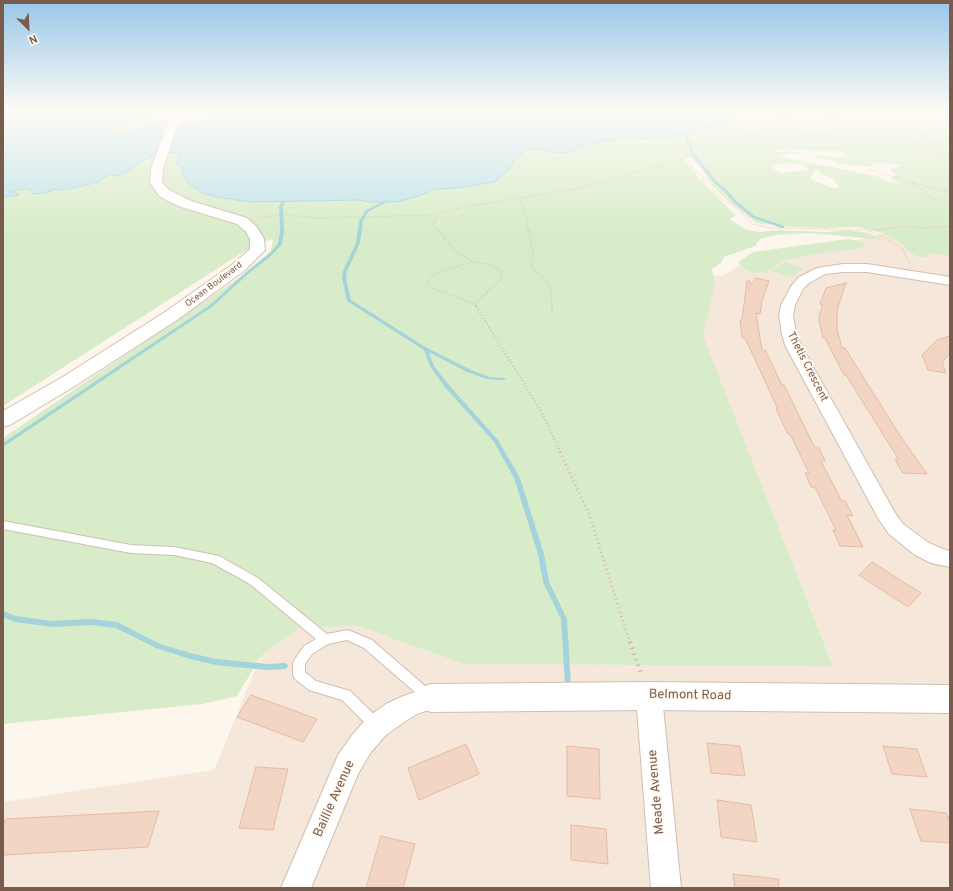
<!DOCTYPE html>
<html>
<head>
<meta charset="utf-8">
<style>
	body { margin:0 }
	#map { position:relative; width:953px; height:891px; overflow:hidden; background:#fdf6ec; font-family:Overpass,sans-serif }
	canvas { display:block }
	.frame { position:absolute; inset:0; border:4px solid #7a5c4d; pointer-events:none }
	.north { position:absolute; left:8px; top:8px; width:40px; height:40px; -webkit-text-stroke:3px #fffaf3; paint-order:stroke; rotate:156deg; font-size:11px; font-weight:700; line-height:16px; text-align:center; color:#7a5c4d }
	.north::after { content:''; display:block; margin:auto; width:14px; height:18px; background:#7a5c4d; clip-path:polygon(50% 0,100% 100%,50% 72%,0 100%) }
</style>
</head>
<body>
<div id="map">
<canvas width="953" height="891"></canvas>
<div class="frame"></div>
<div class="north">N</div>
</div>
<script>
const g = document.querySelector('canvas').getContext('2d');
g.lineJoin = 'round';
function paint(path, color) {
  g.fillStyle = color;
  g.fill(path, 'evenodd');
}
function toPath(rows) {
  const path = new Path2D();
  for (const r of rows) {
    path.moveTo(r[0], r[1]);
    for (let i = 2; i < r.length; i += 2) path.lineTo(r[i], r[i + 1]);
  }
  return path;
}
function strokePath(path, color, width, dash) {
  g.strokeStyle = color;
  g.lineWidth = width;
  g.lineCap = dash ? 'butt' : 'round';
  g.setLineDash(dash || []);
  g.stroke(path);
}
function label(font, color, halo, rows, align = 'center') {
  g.font = font + ' Overpass,sans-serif';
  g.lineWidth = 4;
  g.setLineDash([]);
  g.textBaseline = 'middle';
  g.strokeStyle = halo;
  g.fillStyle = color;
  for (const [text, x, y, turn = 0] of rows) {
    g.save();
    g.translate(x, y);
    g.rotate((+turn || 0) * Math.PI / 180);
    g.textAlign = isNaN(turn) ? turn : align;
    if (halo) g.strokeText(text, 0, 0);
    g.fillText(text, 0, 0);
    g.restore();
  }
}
paint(toPath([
	[908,228,950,228,950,888,3,888,3,802,214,770,261,656,300,628,357,626,464,664,833,665,677,272,723,276,756,255,841,244]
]), '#f5e8da');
paint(toPath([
	[110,110,938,110,928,114,890,116,837,116,860,119,894,119,932,117,939,115,950,110,950,256,929,253,926,257,920,257,912,254,903,245,893,238,876,231,857,227,824,228,788,227,756,223,738,208,730,203,706,179,708,177,692,158,683,158,700,179,736,216,729,219,747,230,761,232,778,230,828,232,848,230,869,233,884,240,809,233,776,235,760,239,755,246,724,257,721,263,712,269,715,283,703,336,833,666,464,664,357,626,300,628,261,656,237,696,202,704,3,724,3,438,240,277,271,251,273,240,272,239,251,247,3,406,3,197,17,196,19,194,10,192,23,189,57,188,63,190],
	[785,149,806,151,836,151,844,153,848,157,816,156,815,157,838,162,835,163,837,164,873,167,871,164,877,163,898,164,900,166,891,169,890,171,897,174,890,178,900,184,889,182,877,176,776,156,791,154,802,154,787,151,779,152,776,150],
	[787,163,802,165,809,170,781,173,772,168,775,165],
	[819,170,821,174,835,179,832,180,838,185,838,188,829,187,814,181,810,178,814,173,812,172],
	[848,239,862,242,867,245,860,248,806,256,782,261,767,272,753,273,744,269,738,262,753,252],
	[785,262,804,269,790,277,771,270]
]), '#d8ecc9');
const water = toPath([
	[3,110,157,110,113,129,109,132,116,134,153,126,201,123,207,121,225,110,282,110,282,113,288,118,303,120,312,115,309,110,740,110,732,112,730,119,722,123,685,134,662,139,623,138,592,143,568,152,559,153,537,149,528,150,516,158,507,172,494,182,458,188,436,189,416,197,396,202,369,202,360,200,250,202,217,197,202,193,188,183,181,172,183,167,176,164,180,155,175,152,160,154,145,159,129,171,117,176,109,175,103,178,99,182,63,190,51,189,52,191,42,193,33,194,31,189,23,189,10,192,19,194,17,196,3,197,3,110]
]);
paint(water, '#bfe3e8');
strokePath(water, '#a5d3da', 1);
paint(toPath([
	[684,133,686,134,693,152,717,182,726,189,736,201,755,216,784,226,784,228,782,228,753,218,734,203,724,191,715,184,691,153,684,133],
	[282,201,285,202,283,207,284,231,282,244,272,255,248,274,212,307,3,447,3,443,210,305,246,272,270,253,278,244,280,231,279,207,282,201],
	[384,201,387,202,368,212,363,221,360,243,347,271,346,278,351,300,427,348,469,369,489,377,504,378,506,379,504,380,486,379,465,371,429,352,434,366,448,384,498,440,520,478,544,554,549,582,567,619,571,685,570,687,568,688,566,687,565,685,561,619,543,582,538,554,514,478,494,442,444,386,430,366,424,350,347,301,342,278,343,271,356,243,359,221,366,210,384,201],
	[3,611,16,616,52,621,91,619,117,622,160,644,190,653,216,659,268,664,285,663,287,664,288,666,287,668,285,669,268,670,216,665,190,659,156,648,116,628,91,625,52,627,15,622,3,617,3,611]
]), '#a5d3da');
const building = toPath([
	[756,278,769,281,762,301,760,314,756,313,762,350,765,350,782,385,784,385,815,448,819,448,825,461,821,461,840,498,842,501,845,501,853,516,847,515,863,547,840,546,833,530,836,530,815,487,811,487,805,473,809,473,790,434,788,434,776,409,778,409,745,338,742,338,740,320,742,320,747,281,750,281,751,285,756,278],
	[846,283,837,310,837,330,842,348,845,348,899,434,927,474,903,473,895,460,899,460,846,375,844,375,825,338,823,338,819,321,819,315,823,305,820,304,826,288,846,283],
	[950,336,950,354,942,362,946,373,928,370,922,355,937,340,950,336],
	[872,562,900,580,921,593,908,607,859,575,872,562],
	[251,695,317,719,303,742,237,717,251,695],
	[707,743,740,746,745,776,711,773,707,743],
	[466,744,479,774,419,800,408,768,466,744],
	[567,746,599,749,600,799,567,796,567,746],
	[883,746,917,749,927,777,892,774,883,746],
	[256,767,288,769,273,830,239,828,256,767],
	[717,800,751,805,757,842,721,837,717,800],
	[910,809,946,813,950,822,950,843,921,841,910,809],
	[159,811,148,847,3,855,3,825,6,819,159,811],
	[571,825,606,829,608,864,571,860,571,825],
	[381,836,415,844,403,888,366,888,381,836],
	[733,874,779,879,778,888,735,888,733,874]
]);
paint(building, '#f3d5c3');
strokePath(building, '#e6bba3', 1);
const service = toPath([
	[3,521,131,545,174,547,219,556,258,578,327,634,348,630,372,640,432,692,434,696,432,700,428,702,424,700,364,648,347,640,328,644,312,654,305,664,305,672,316,681,350,691,381,721,383,725,381,729,376,731,371,729,342,700,309,690,295,679,293,675,293,663,295,659,304,646,316,639,250,584,212,563,174,555,131,553,3,529,3,521]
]);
const minor = toPath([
	[843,264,867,264,950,277,950,285,867,272,843,272,825,274,809,283,803,289,795,305,793,315,796,334,801,345,895,513,903,524,929,543,943,549,950,551,950,567,931,563,915,555,889,534,878,518,785,345,782,334,779,315,781,305,792,285,799,277,817,268,843,264],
	[649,684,658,688,662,696,681,888,651,888,636,696,640,688,649,684],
	[431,686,440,690,444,698,440,706,417,714,404,722,386,735,371,752,358,774,311,888,281,888,338,755,353,734,368,717,386,704,401,697,431,686]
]);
const tertiary = toPath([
	[187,110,199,110,183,119,177,125,163,169,162,182,169,190,191,201,247,218,257,227,264,239,265,250,245,270,177,320,75,386,10,425,3,427,3,411,61,378,165,312,233,264,250,249,250,239,246,232,237,224,181,207,168,201,159,196,150,182,151,169,167,124,175,115,187,110],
	[649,682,950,685,950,713,649,710,431,712,420,708,415,698,420,688,431,684,649,682]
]);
strokePath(service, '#d1beb0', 2);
strokePath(minor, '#d1beb0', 2);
strokePath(tertiary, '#d1beb0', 2);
strokePath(toPath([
	[926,116,934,123,950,127],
	[885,118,884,120,895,126,921,131,921,135,926,138,918,140,918,143,950,143],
	[774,125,806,134,916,142,950,157],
	[867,169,909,181,926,193,929,197,950,204],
	[910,182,950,193],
	[940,189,950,189],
	[440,214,434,220,434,225,455,251,473,262],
	[258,218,282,214,316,218,434,215,464,207,520,198],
	[869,231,904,226,925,228,950,226],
	[473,262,487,264,499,269,502,278,475,304,437,290,427,284,430,278,441,271,473,262],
	[909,263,902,248,880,235,865,230,772,228,753,224,737,208,723,200,703,179,705,178,694,169,687,158,686,148,719,139,732,139,758,134,769,129,788,113,794,112,804,111,860,118,894,118,937,114,946,110],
	[475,304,477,307],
	[552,307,550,284,532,268,533,252,525,213,520,198,579,188,687,158]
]), '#d9b8a5', 1.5, [0.5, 1.5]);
strokePath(toPath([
	[476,306,541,411,561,453],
	[552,306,552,313]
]), '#d9b8a5', 2, [1, 2.5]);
strokePath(toPath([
	[560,452,589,514,630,643]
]), '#d9b8a5', 3, [1, 3.5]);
strokePath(toPath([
	[630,642,641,674]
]), '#d9b8a5', 4, [1.5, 4.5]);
paint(service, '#fff');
paint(minor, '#fff');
paint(tertiary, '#fff');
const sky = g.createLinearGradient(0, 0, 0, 234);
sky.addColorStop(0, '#97c7e8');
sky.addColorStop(0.47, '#fefbf6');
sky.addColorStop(1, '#fefbf600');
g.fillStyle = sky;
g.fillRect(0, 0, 953, 234);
label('9px', '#7a5c4d', '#fffaf3', [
	["Ocean Boulevard",214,285,-37]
]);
label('11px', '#7a5c4d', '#fffaf3', [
	["Thetis Crescent",807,367,63]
]);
label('13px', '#7a5c4d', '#fffaf3', [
	["Belmont Road",690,696,1],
	["Meade Avenue",657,792,-95],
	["Baillie Avenue",335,799,-66]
]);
</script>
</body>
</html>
